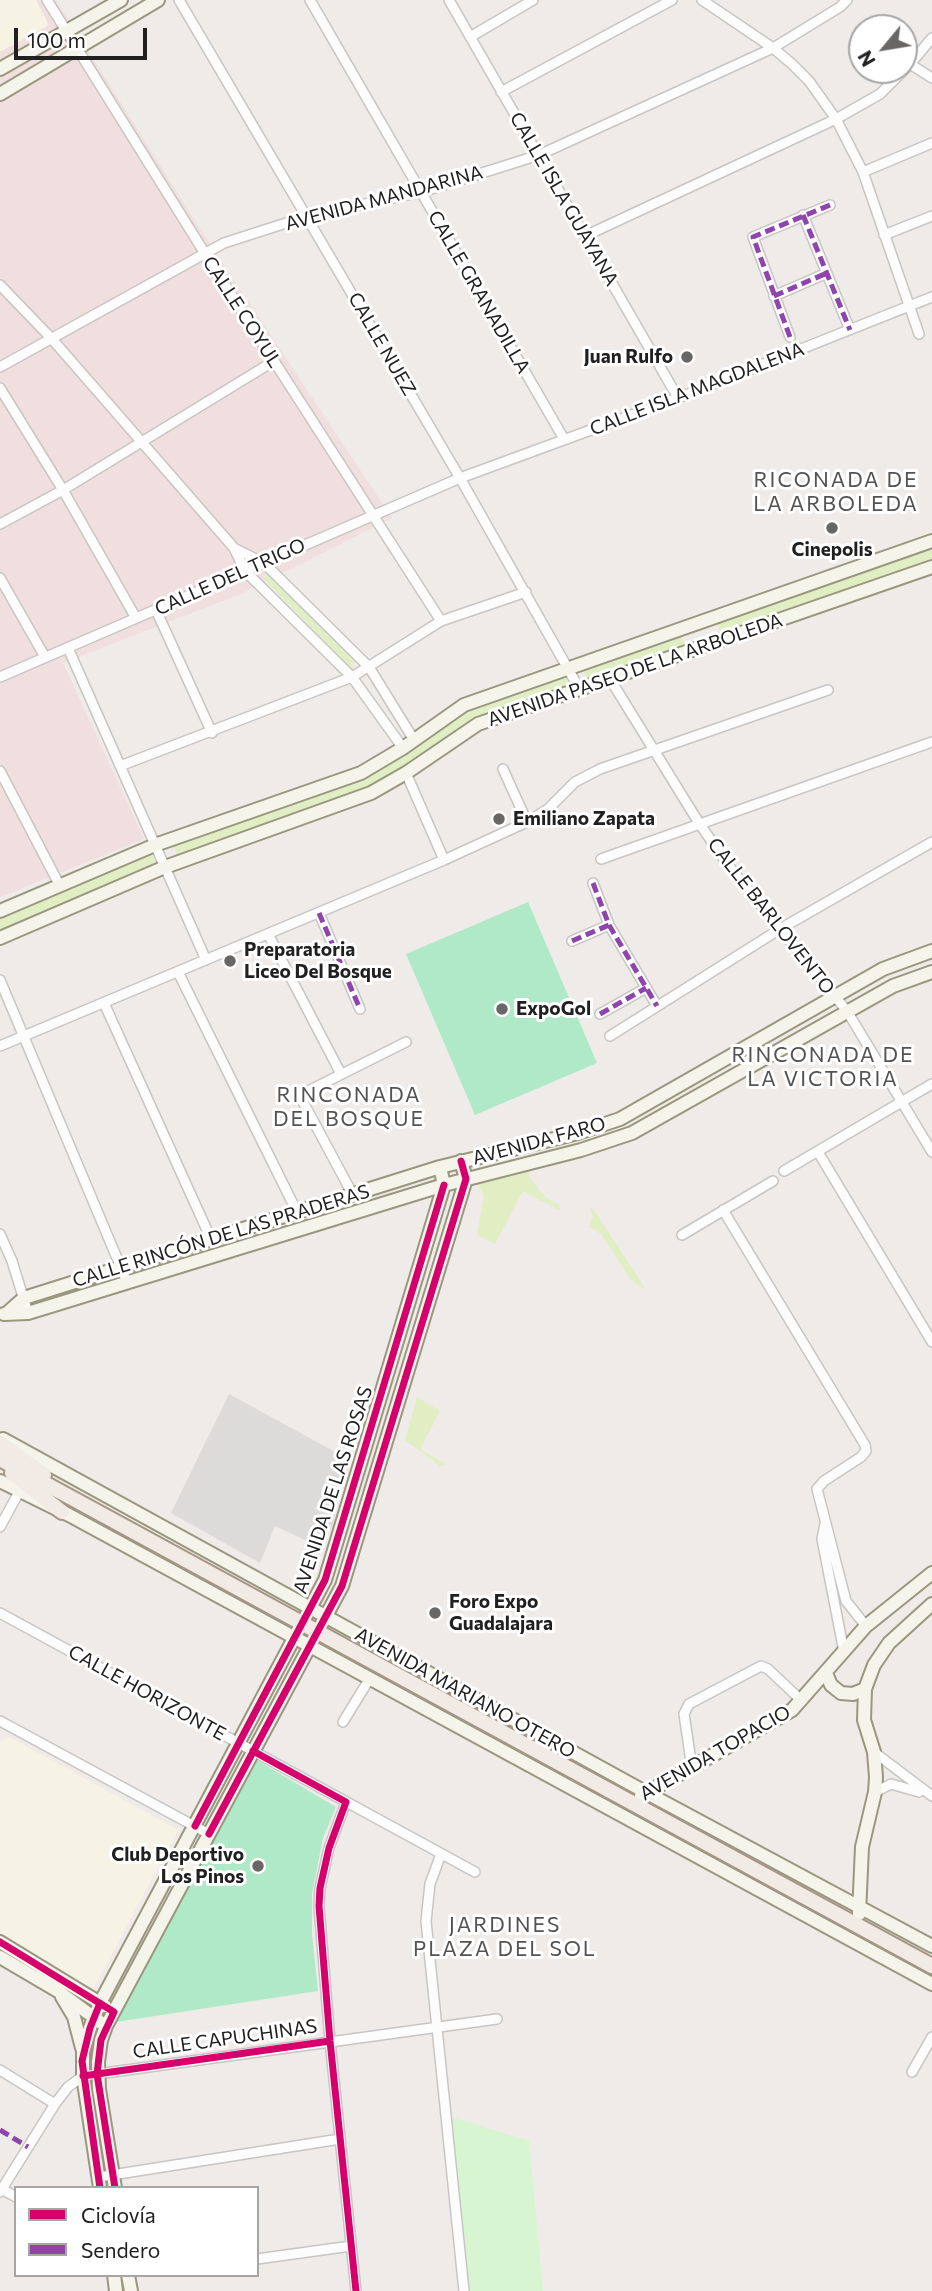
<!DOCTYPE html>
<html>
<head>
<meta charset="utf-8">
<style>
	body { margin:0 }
	#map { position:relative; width:932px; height:2291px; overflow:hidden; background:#eeebe8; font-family:Commissioner,sans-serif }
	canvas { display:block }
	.legend { position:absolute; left:14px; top:2186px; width:245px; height:91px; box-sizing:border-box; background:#fff; border:2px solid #a6a6a6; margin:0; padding:9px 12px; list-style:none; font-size:21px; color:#202020 }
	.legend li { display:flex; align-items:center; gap:14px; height:35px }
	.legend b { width:35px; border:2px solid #a6a6a6 }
	.north { position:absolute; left:848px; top:14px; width:70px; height:70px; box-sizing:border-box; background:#fff; border:2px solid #a6a6a6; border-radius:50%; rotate:240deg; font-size:19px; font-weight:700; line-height:28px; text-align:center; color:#202020 }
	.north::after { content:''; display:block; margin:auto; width:24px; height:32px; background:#686766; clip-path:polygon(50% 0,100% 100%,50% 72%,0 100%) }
	.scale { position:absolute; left:14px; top:28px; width:133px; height:32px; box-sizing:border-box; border:4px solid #202020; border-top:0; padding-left:9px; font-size:21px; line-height:24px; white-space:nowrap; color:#202020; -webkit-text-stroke:5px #fff; paint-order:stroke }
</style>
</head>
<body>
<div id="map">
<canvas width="932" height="2291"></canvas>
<ul class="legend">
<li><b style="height:9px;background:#d6006c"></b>Ciclovía</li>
<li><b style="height:9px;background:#8e44ad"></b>Sendero</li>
</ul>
<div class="north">N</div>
<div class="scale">100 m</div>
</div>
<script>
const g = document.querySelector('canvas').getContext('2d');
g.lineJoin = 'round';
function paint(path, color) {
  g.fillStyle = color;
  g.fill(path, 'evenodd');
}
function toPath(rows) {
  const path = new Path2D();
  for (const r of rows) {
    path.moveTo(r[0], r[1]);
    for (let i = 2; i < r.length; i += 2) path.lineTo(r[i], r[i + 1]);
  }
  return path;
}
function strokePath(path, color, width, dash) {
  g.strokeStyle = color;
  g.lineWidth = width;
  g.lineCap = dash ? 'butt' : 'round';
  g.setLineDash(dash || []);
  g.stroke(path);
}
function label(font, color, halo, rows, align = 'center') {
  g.font = font + ' Commissioner,sans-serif';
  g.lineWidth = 6;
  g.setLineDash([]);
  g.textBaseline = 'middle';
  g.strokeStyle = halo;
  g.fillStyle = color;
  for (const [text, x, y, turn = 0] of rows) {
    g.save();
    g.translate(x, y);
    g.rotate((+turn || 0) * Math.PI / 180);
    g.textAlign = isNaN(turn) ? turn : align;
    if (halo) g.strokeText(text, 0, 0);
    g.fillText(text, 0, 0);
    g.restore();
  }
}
paint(toPath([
	[0,0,56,0,202,232,392,518,243,593,63,663,144,839,0,897]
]), '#f1dedf');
paint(toPath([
	[0,0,36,0,49,25,0,52],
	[9,1737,178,1830,93,1989,0,1932,0,1742]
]), '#f7f3e4');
paint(toPath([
	[229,1394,348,1459,332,1528,309,1542,275,1526,260,1563,171,1513]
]), '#dcdbda');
paint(toPath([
	[932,546,932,562,721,635,717,621],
	[268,572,356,661,350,667,263,578],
	[681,634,686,648,589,682,582,669],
	[566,674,572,687,476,721,373,787,177,855,173,845,374,772,468,708],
	[151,853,156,863,0,931,0,919],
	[529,1172,530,1178,545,1197,560,1206,559,1210,523,1191,495,1244,477,1235,484,1196,479,1187,481,1183],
	[590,1207,595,1211,646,1290,631,1280,601,1234,589,1227,593,1217],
	[417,1397,440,1411,420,1449,446,1464,440,1466,405,1440]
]), '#e1eec4');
paint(toPath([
	[451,2117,529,2141,543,2291,470,2291]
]), '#d7f5d1');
paint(toPath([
	[528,902,597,1063,475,1115,406,954],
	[255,1759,336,1807,323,1838,312,1894,312,1934,318,1991,116,2022]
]), '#b0e9c8');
const street = toPath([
	[47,0,204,252,441,621],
	[179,0,460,478,580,690],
	[310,0,564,439],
	[449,0,678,398],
	[702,0,773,48,792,64,809,81,836,119,863,172,919,334],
	[470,37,533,0],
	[910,64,932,78],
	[501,92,672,0],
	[863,172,932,143],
	[803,215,850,330],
	[884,235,932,216],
	[585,236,836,119,880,94,910,64,932,38],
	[0,285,52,339,234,548,245,571,352,677,403,748],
	[774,296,827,273],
	[790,337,753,237,830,205],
	[0,367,224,243,308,216,422,192,539,155,773,48,840,7,847,0],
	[0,388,63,490,136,618],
	[0,524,63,490,274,361],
	[234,548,264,563,369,667,414,740],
	[0,578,45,657],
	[156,610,212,733],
	[68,648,206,960],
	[0,677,460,478,678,398,932,297],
	[610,679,699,823,728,865,847,1011,932,1152],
	[120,766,352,677,441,621,526,592],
	[503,769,527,822],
	[0,771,60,886],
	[406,773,444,860],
	[601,859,932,742],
	[593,883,609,925,657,1006],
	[319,913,360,1009],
	[268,934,341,1074],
	[572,941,609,925],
	[178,972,297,1212],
	[0,980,127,1282],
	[104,1003,211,1239],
	[600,1014,646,988],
	[610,1036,780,929,932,842],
	[0,1046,444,860,527,822,548,809,575,782,600,769,828,690],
	[818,1152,932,1342],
	[784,1171,932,1084],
	[353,1195,302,1100,302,1094,406,1042],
	[723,1210,865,1445,866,1451,861,1457,824,1481,817,1489,846,1601,866,1626],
	[0,1234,12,1261,28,1313],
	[682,1235,773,1181],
	[825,1524,822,1539,844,1652],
	[0,1527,19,1492],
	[0,1613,475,1872],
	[0,1721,209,1834],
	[343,1722,370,1678],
	[874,1752,932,1796],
	[692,1768,684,1714,689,1704,761,1666,768,1669,802,1701],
	[875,1792,891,1784,919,1792],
	[346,1802,329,1848,320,1888,319,1906,330,2041,356,2291],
	[441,1854,430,1884,426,1921,464,2291],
	[0,2070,55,2104],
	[912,2072,932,2037],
	[99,2177,340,2139],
	[0,2188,16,2197],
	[0,2192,55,2104,68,2087,83,2076,497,2019],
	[257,2259,351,2246]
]);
const secondary = toPath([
	[0,69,121,0],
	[0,94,158,0],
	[0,911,155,845,361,773,403,748,464,705,932,541],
	[0,938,165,867,371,793,406,773,478,724,932,567],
	[7,1313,24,1298,440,1167,578,1133,620,1119,883,969,932,951],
	[4,1314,28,1313,444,1185,581,1150,632,1133,893,986,932,972],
	[3,1439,647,1793,932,1946],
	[0,1481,69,1515,932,1984],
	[826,1673,831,1685,841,1693,853,1694,865,1689],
	[641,1796,792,1710,866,1626,932,1573],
	[859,1914,862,1847,875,1792,876,1777,874,1752,864,1720,865,1689,874,1665,889,1643,932,1604],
	[0,1942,105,2006],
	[0,1957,58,1991,100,2022],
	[62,1997,74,2017,82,2048],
	[100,2188,83,2076,83,2052,90,2028,100,2003,325,1580,444,1185,440,1167],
	[115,2188,99,2089,98,2062,101,2040,106,2026,342,1586,466,1179,461,1161],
	[114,2275,116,2291],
	[128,2275,131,2291]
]);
const primary = toPath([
	[0,1443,44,1475],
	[0,1459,932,1966],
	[12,1473,62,1512]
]);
strokePath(street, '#c7c6c4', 12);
strokePath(secondary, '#9a977f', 16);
strokePath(primary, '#a59584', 18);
strokePath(street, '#fcfcfc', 9);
strokePath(secondary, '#f5f4eb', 12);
strokePath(primary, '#f1eae5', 14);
strokePath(toPath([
	[803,215,850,330],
	[774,296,827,273],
	[790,337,753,237,830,205],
	[593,883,609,925,657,1006],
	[319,913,360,1009],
	[572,941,609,925],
	[600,1014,646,988],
	[0,2130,28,2147]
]), '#8e44ad', 5, [10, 5]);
strokePath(toPath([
	[253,1751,346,1802,329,1848,320,1888,319,1906,330,2041,356,2291],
	[195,1826,325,1580,444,1185],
	[209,1834,342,1586,466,1179,461,1161],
	[0,1942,114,2012,101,2040,97,2074,115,2188],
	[100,2003,90,2028,82,2061,100,2188],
	[83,2076,330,2041]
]), '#d6006c', 7);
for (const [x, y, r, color] of [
	[687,357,7,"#686766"],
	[832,528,7,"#686766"],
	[499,819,7,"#686766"],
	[230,961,7,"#686766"],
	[502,1009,7,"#686766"],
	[435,1613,7,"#686766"],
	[258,1866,7,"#686766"]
]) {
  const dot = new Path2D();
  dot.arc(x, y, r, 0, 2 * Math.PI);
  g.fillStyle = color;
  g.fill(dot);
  strokePath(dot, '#fff', 2.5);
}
label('19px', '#202020', '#fff', [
	["AVENIDA MANDARINA",384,198,-15],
	["CALLE ISLA GUAYANA",564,199,60],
	["CALLE GRANADILLA",479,292,60],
	["CALLE COYUL",242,312,57],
	["CALLE NUEZ",382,344,60],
	["CALLE ISLA MAGDALENA",697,389,-21],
	["CALLE DEL TRIGO",230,577,-24],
	["AVENIDA PASEO DE LA ARBOLEDA",635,670,-19],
	["CALLE BARLOVENTO",771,916,52],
	["AVENIDA FARO",539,1141,-15],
	["CALLE RINCÓN DE LAS PRADERAS",221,1236,-17],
	["AVENIDA DE LAS ROSAS",333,1490,-72],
	["CALLE HORIZONTE",147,1693,29],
	["AVENIDA MARIANO OTERO",465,1693,29],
	["AVENIDA TOPACIO",715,1753,-30],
	["CALLE CAPUCHINAS",225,2039,-8]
]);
label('bold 19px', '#202020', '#fff', [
	["Juan Rulfo",673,357,"right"],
	["Cinepolis",832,550,"center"],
	["Emiliano Zapata",513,819],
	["Preparatoria",244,950],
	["Liceo Del Bosque",244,972],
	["ExpoGol",516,1009],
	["Foro Expo",449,1602],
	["Guadalajara",449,1624],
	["Club Deportivo",244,1855,"right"],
	["Los Pinos",244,1877,"right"]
], 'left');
g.letterSpacing = '2px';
label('21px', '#535353', '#fff', [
	["RICONADA DE",836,480],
	["LA ARBOLEDA",836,504],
	["RINCONADA DE",823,1055],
	["LA VICTORIA",823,1079],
	["RINCONADA",349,1095],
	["DEL BOSQUE",349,1119],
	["JARDINES",505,1925],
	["PLAZA DEL SOL",505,1949]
]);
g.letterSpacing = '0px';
</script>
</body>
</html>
